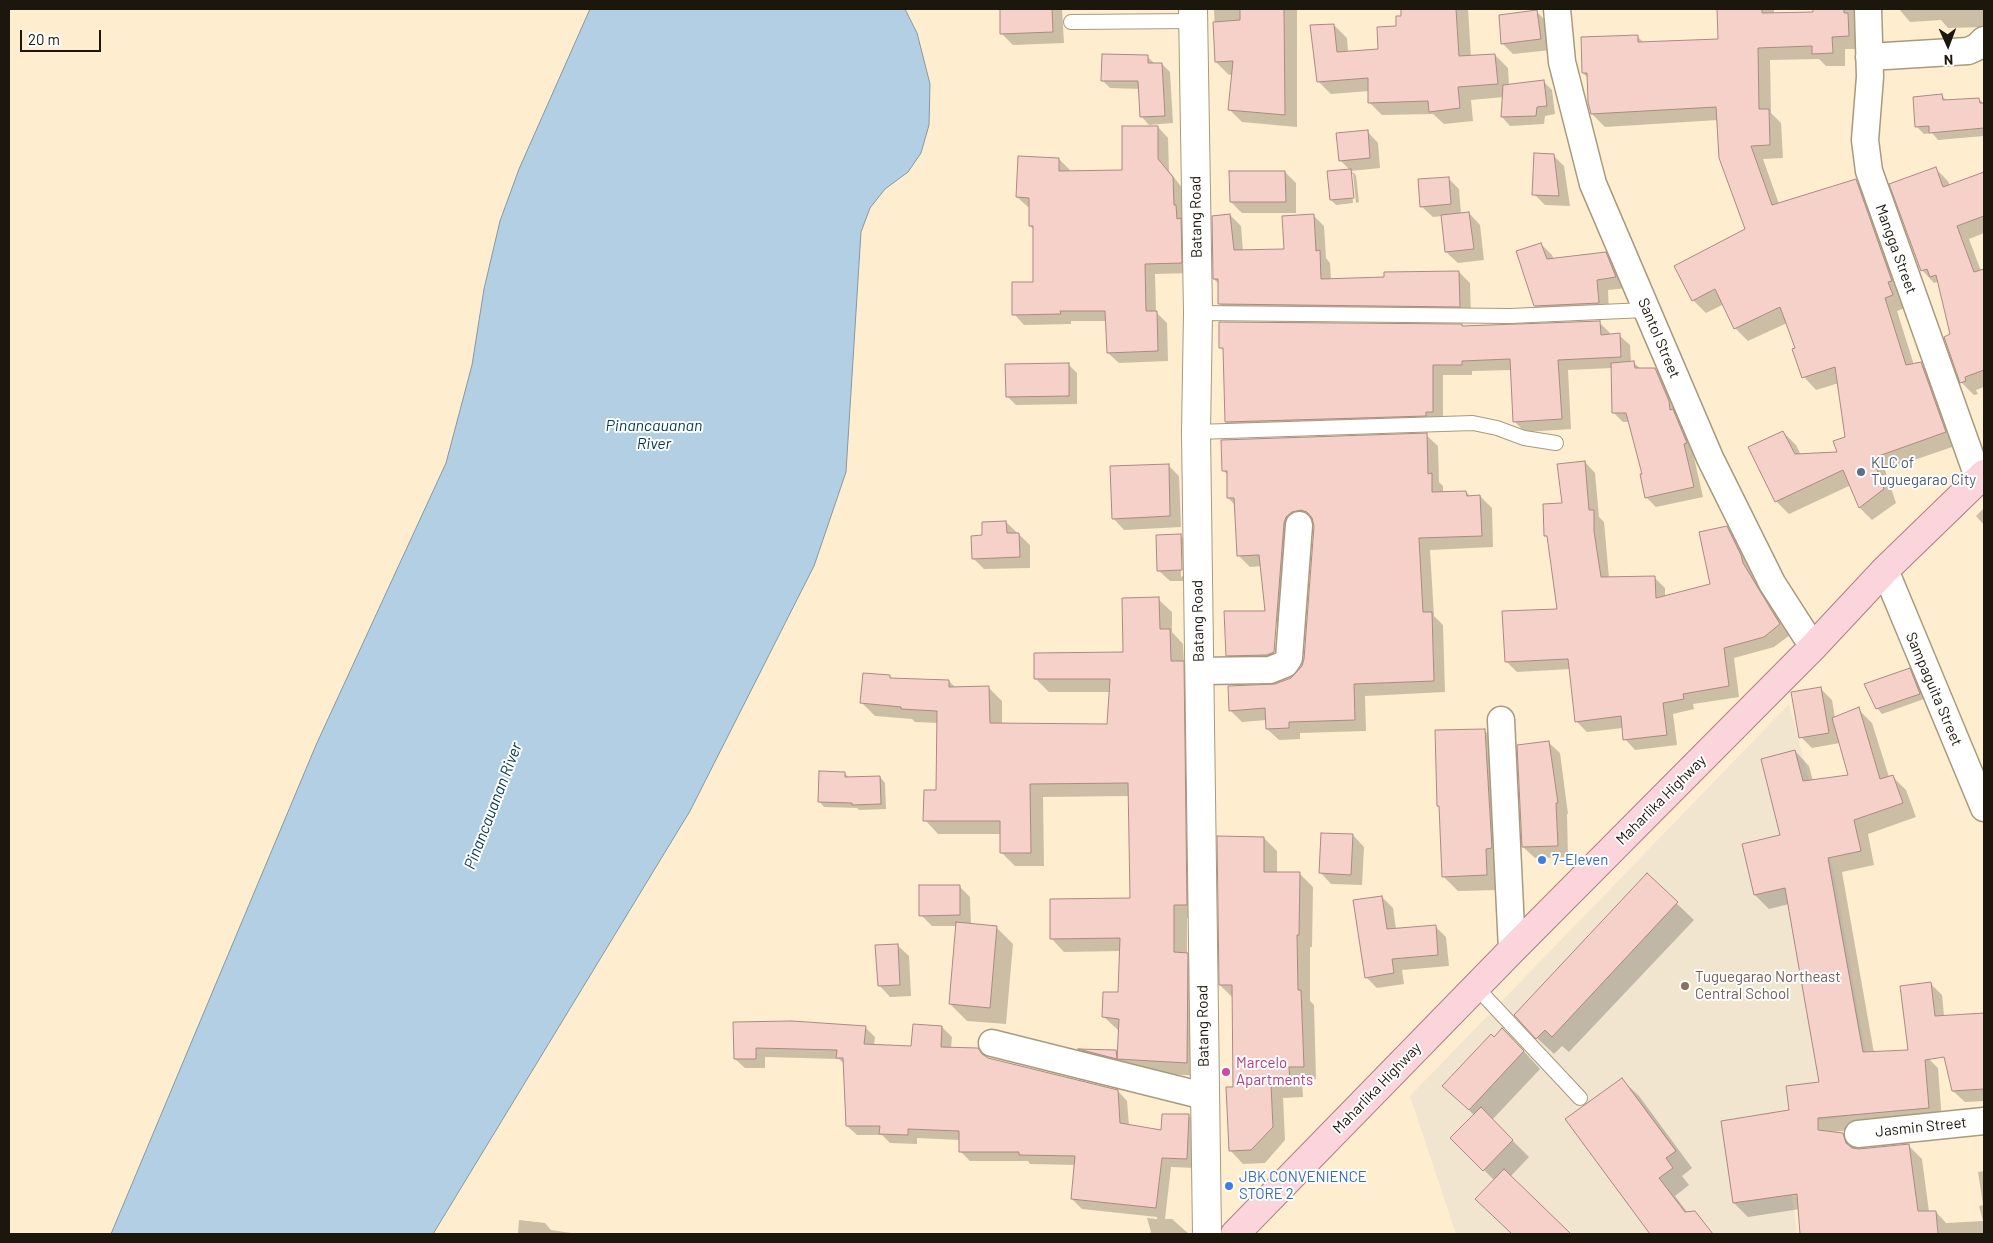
<!DOCTYPE html>
<html>
<head>
<meta charset="utf-8">
<style>
	body { margin:0 }
	#map { position:relative; width:1993px; height:1243px; overflow:hidden; background:#feeecf; font-family:Barlow,sans-serif }
	canvas { display:block }
	.frame { position:absolute; inset:0; border:10px solid #1c170c; pointer-events:none }
	.north { position:absolute; left:1923px; top:20px; width:50px; height:50px; -webkit-text-stroke:4px #fff; paint-order:stroke; rotate:178deg; font-size:14px; font-weight:700; line-height:20px; text-align:center; color:#1c170c }
	.north::after { content:''; display:block; margin:auto; width:18px; height:22px; background:#1c170c; clip-path:polygon(50% 0,100% 100%,50% 72%,0 100%) }
	.scale { position:absolute; left:20px; top:30px; width:81px; height:22px; box-sizing:border-box; border:2px solid #1c170c; border-top:0; padding-left:6px; font-size:15px; line-height:18px; white-space:nowrap; color:#1c170c; -webkit-text-stroke:4px #fff; paint-order:stroke }
</style>
</head>
<body>
<div id="map">
<canvas width="1993" height="1243"></canvas>
<div class="frame"></div>
<div class="north">N</div>
<div class="scale">20 m</div>
</div>
<script>
const g = document.querySelector('canvas').getContext('2d');
g.lineJoin = 'round';
function paint(path, color) {
  g.fillStyle = color;
  g.fill(path, 'evenodd');
}
function toPath(rows) {
  const path = new Path2D();
  for (const r of rows) {
    path.moveTo(r[0], r[1]);
    for (let i = 2; i < r.length; i += 2) path.lineTo(r[i], r[i + 1]);
  }
  return path;
}
function strokePath(path, color, width, dash) {
  g.strokeStyle = color;
  g.lineWidth = width;
  g.lineCap = dash ? 'butt' : 'round';
  g.setLineDash(dash || []);
  g.stroke(path);
}
function label(font, color, halo, rows, align = 'center') {
  g.font = font + ' Barlow,sans-serif';
  g.lineWidth = 4;
  g.setLineDash([]);
  g.textBaseline = 'middle';
  g.strokeStyle = halo;
  g.fillStyle = color;
  for (const [text, x, y, turn = 0] of rows) {
    g.save();
    g.translate(x, y);
    g.rotate((+turn || 0) * Math.PI / 180);
    g.textAlign = isNaN(turn) ? turn : align;
    if (halo) g.strokeText(text, 0, 0);
    g.fillText(text, 0, 0);
    g.restore();
  }
}
paint(toPath([
	[1789,704,1835,877,1876,1112,1783,1126,1797,1234,1456,1234,1410,1096]
]), '#f1e5d0');
const water = toPath([
	[590,9,905,9,917,33,930,84,929,125,921,153,908,172,885,189,870,208,861,232,846,472,814,566,690,811,433,1234,111,1234,316,745,446,463,472,365,484,289,500,221,519,169,590,9]
]);
paint(water, '#b2cfe3');
strokePath(water, '#8598a2', 1);
paint(toPath([
	[1001,9,1062,9,1064,43,1013,45,1002,34],
	[1214,9,1297,9,1297,127,1242,122,1229,109,1233,74,1229,75,1216,62],
	[1402,9,1468,9,1471,57,1495,55,1508,68,1509,86,1543,81,1552,90,1555,114,1545,116,1544,124,1510,126,1502,117,1504,97,1471,100,1473,121,1444,124,1433,114,1382,115,1369,102,1369,91,1331,94,1318,81,1334,25,1347,38,1348,52,1379,50,1398,27,1403,17],
	[1718,9,1774,9,1774,14,1814,13,1814,9,1856,9,1861,49,1845,49,1845,66,1826,66,1819,59,1770,60,1771,113,1781,123,1783,158,1763,159,1779,204,1855,180,1868,193,1905,308,1897,311,1914,365,1921,364,1934,377,1958,445,1885,470,1896,503,1872,520,1860,508,1851,485,1789,514,1776,501,1783,432,1796,445,1801,455,1839,454,1846,438,1839,383,1816,390,1804,377,1797,349,1787,323,1748,341,1735,328,1724,304,1706,313,1693,300,1747,230,1718,120,1605,127,1592,114,1588,78,1583,73,1637,36,1644,43,1719,40],
	[1899,9,1984,9,1984,27,1948,28,1941,20,1910,22],
	[1537,12,1548,23,1551,50,1513,54,1502,43,1499,16],
	[1147,56,1155,64,1162,64,1170,72,1173,123,1149,125,1141,116,1140,89,1110,88,1102,80],
	[1942,96,1947,101,1979,99,1984,104,1984,136,1938,140,1932,133,1924,134,1916,126],
	[1158,127,1168,138,1169,171,1183,189,1192,273,1155,274,1156,312,1167,323,1168,361,1119,363,1108,353,1107,321,1071,321,1071,324,1024,325,1014,314,1034,283,1034,230,1030,226,1030,207,1028,207,1017,197,1059,159,1070,170,1069,172,1123,171],
	[1367,131,1378,143,1380,168,1351,171,1356,175,1359,202,1356,203,1353,174,1350,174,1353,203,1336,205,1331,200,1350,170,1340,160],
	[1553,155,1564,166,1570,206,1545,205,1534,194],
	[1935,168,1948,181,1950,186,1984,174,1984,233,1969,239,1981,271,1984,271,1984,387,1976,390,1978,394,1974,395,1961,382,1939,284,1937,282,1934,283,1922,270],
	[1285,172,1296,183,1296,213,1242,213,1231,202],
	[1448,178,1459,189,1461,214,1469,213,1480,225,1484,260,1458,263,1446,252,1442,216,1433,217,1421,206],
	[1230,215,1241,226,1243,251,1285,250,1313,215,1324,226,1326,258,1330,263,1331,280,1385,278,1459,272,1470,283,1471,317,1231,315,1220,304,1219,284,1214,279],
	[1541,244,1552,255,1554,260,1605,253,1616,264,1627,288,1608,290,1609,314,1546,317,1535,306],
	[1599,322,1610,333,1610,335,1619,335,1630,345,1631,363,1634,363,1641,369,1655,369,1665,379,1696,453,1693,453,1703,497,1656,507,1646,497,1643,475,1630,422,1623,422,1614,413,1612,368,1568,370,1571,429,1525,432,1514,421,1512,370,1472,371,1472,375,1443,375,1443,422,1237,432,1226,422,1224,351,1220,347,1462,326,1464,327],
	[1068,364,1077,373,1077,404,1016,405,1007,396],
	[1426,435,1438,446,1439,482,1443,486,1443,493,1466,492,1471,497,1480,496,1492,508,1493,547,1430,550,1434,616,1443,625,1445,692,1365,696,1366,731,1300,733,1300,739,1279,740,1267,729,1267,720,1242,722,1230,710,1276,685,1292,679,1303,667,1305,659,1315,526,1313,521,1304,523,1286,664,1239,667,1227,655,1266,612,1262,566,1250,567,1238,555,1235,505,1228,498,1228,475,1223,470],
	[1275,622,1278,622,1275,658,1273,658],
	[1585,462,1595,473,1599,517,1604,522,1609,578,1655,578,1665,588,1665,596,1711,585,1727,527,1737,538,1790,635,1774,647,1734,658,1739,697,1693,704,1694,709,1673,714,1677,745,1635,750,1625,739,1623,728,1587,732,1576,721,1570,669,1517,672,1506,661,1558,610,1548,539,1545,535,1564,504],
	[1168,465,1179,476,1181,527,1124,530,1113,518],
	[1984,508,1984,525,1976,516],
	[1006,522,1030,545,1030,568,984,569,973,558,983,536],
	[1180,535,1192,547,1192,581,1170,581,1158,570],
	[1180,545,1182,545,1183,576,1181,577],
	[1158,599,1172,612,1172,632,1183,644,1184,663,1196,676,1200,918,1187,918,1187,954,1200,968,1200,1076,1133,1072,1096,1065,1081,1050,1116,1051,1118,1053,1119,1031,1104,1017,1119,994,1120,951,1064,952,1051,938,1131,899,1130,796,1043,797,1044,866,1015,866,1002,853,1002,834,938,834,925,820,937,791,938,723,915,722,912,719,875,716,861,702,889,677,892,679,949,681,956,688,989,688,1002,701,1002,724,1108,725,1110,692,1049,692,1036,679,1124,654],
	[1909,670,1915,675,1924,699,1882,714,1877,708],
	[1821,689,1832,700,1835,718,1858,709,1872,723,1889,777,1892,776,1906,790,1916,817,1868,834,1874,865,1842,872,1874,1053,1924,1054,1938,1068,1942,1122,1831,1132,1843,1134,1858,1150,1908,1145,1922,1159,1929,1212,1936,1212,1946,1223,1983,1221,1979,1206,1983,1205,1978,1172,1984,1171,1984,1234,1801,1234,1800,1209,1748,1217,1734,1203,1722,1122,1790,1111,1821,1083,1789,904,1769,909,1755,895,1781,836,1795,751,1809,766,1813,781,1850,777,1840,743,1812,748,1801,737],
	[1484,730,1499,745,1501,890,1458,891,1443,876,1441,809,1438,806],
	[1548,742,1560,753,1568,814,1567,814,1568,857,1535,858,1523,847],
	[845,774,850,778,880,777,885,783,886,809,859,810,857,808,824,807,819,801],
	[1353,835,1364,847,1362,885,1331,884,1320,872],
	[1264,838,1277,851,1277,873,1300,874,1313,887,1312,947,1310,947,1310,1001,1314,1005,1316,1079,1302,1080,1303,1097,1283,1098,1285,1140,1265,1163,1243,1164,1230,1150,1234,1088,1233,998,1220,985],
	[1647,875,1694,920,1569,1052,1562,1046,1554,1054,1537,1038],
	[959,886,970,897,971,925,996,927,1013,944,1006,1024,967,1021,950,1004,957,926,932,926,921,915],
	[1382,897,1393,908,1396,929,1435,926,1446,937,1449,966,1402,970,1404,984,1377,988,1366,977],
	[897,945,909,956,911,996,890,997,879,985],
	[1931,984,1942,995,1947,1045,1919,1052],
	[735,1023,865,1027,875,1037,874,1045,913,1047,942,1027,952,1037,951,1048,977,1049,986,1058,1118,1091,1127,1101,1129,1126,1162,1131,1189,1116,1198,1125,1196,1168,1171,1167,1165,1219,1172,1219,1189,1234,1149,1234,1151,1232,1147,1218,1157,1219,1157,1217,1082,1209,1072,1199,1076,1165,1030,1164,1028,1161,970,1161,960,1151,960,1140,917,1138,917,1144,890,1143,882,1135,857,1135,847,1126,845,1065,839,1059,765,1057,765,1068,745,1068,735,1059],
	[1519,1046,1540,1069,1492,1120,1529,1157,1510,1177,1569,1234,1513,1234,1494,1216,1495,1181,1452,1138,1474,1115,1444,1086],
	[1984,1052,1984,1101,1965,1102,1953,1091,1945,1053],
	[1622,1080,1639,1096,1692,1168,1682,1176,1689,1185,1675,1196,1699,1228,1656,1234,1639,1217],
	[519,1220,545,1223,551,1230,578,1234,518,1234]
]), '#0003');
const building = toPath([
	[1000,9,1052,9,1053,32,1000,34,1000,9],
	[1240,9,1284,9,1285,115,1228,110,1233,61,1215,62,1213,22,1240,20,1240,9],
	[1401,9,1456,9,1459,56,1495,54,1498,84,1458,87,1460,108,1429,112,1428,101,1368,103,1368,78,1317,82,1310,25,1334,24,1337,52,1378,49,1377,27,1396,26,1396,16,1401,16,1401,9],
	[1717,9,1762,9,1762,13,1813,12,1813,9,1844,9,1844,13,1848,13,1849,36,1832,37,1833,53,1812,54,1812,46,1758,48,1759,109,1769,109,1770,145,1751,146,1772,205,1856,179,1892,281,1888,282,1893,295,1885,298,1906,365,1921,362,1946,432,1873,458,1884,489,1859,508,1843,470,1775,502,1748,447,1783,431,1795,454,1837,452,1833,441,1845,437,1835,367,1802,378,1792,349,1795,348,1780,307,1734,329,1715,289,1692,301,1674,266,1745,229,1719,158,1716,107,1591,114,1588,102,1587,73,1582,73,1581,37,1638,35,1638,42,1718,39,1717,9],
	[1537,10,1541,39,1501,44,1499,15,1537,10],
	[1102,54,1148,55,1148,63,1162,63,1165,116,1140,117,1138,81,1101,81,1102,54],
	[1544,80,1547,106,1537,107,1536,116,1501,117,1503,85,1544,80],
	[1942,94,1943,100,1979,98,1980,103,1984,103,1984,128,1929,133,1929,126,1915,127,1913,97,1942,94],
	[1122,126,1158,126,1158,159,1173,177,1174,205,1176,205,1177,219,1181,218,1182,263,1145,264,1146,311,1157,311,1158,351,1107,353,1105,311,1060,311,1061,314,1012,315,1012,282,1033,282,1033,226,1029,226,1029,198,1016,197,1018,156,1059,158,1059,171,1122,170,1122,126],
	[1368,130,1370,158,1339,161,1336,133,1368,130],
	[1534,153,1554,154,1559,196,1532,195,1534,153],
	[1936,167,1943,187,1984,172,1984,216,1957,226,1974,272,1984,269,1984,370,1965,377,1966,381,1960,383,1944,337,1950,334,1936,275,1930,277,1927,269,1921,271,1889,184,1936,167],
	[1351,169,1354,198,1330,200,1327,171,1351,169],
	[1229,171,1285,171,1286,202,1230,202,1229,171],
	[1449,177,1451,204,1420,207,1418,179,1449,177],
	[1469,212,1474,249,1445,252,1441,215,1469,212],
	[1230,214,1234,250,1284,249,1282,216,1314,214,1316,251,1320,250,1321,279,1384,277,1384,272,1459,271,1460,307,1218,304,1218,279,1213,279,1212,216,1230,214],
	[1541,243,1547,259,1606,252,1616,277,1597,280,1599,303,1534,306,1516,251,1541,243],
	[1600,321,1601,335,1620,333,1621,357,1558,360,1562,419,1513,422,1510,359,1462,361,1462,365,1433,365,1433,412,1426,412,1426,416,1225,422,1223,348,1219,348,1219,322,1462,324,1462,326,1600,321],
	[1634,361,1635,368,1655,368,1669,401,1670,410,1673,409,1687,443,1684,444,1694,487,1645,498,1640,474,1642,474,1626,413,1612,413,1611,363,1634,361],
	[1069,363,1069,396,1006,397,1005,364,1069,363],
	[1427,433,1428,474,1432,473,1432,492,1466,491,1467,496,1480,495,1482,536,1419,538,1423,612,1432,612,1434,681,1354,684,1355,720,1289,722,1289,728,1266,729,1265,708,1229,711,1228,686,1275,684,1291,678,1302,666,1304,659,1314,526,1312,518,1307,512,1301,510,1292,512,1286,517,1284,523,1274,652,1267,655,1226,656,1224,611,1265,611,1259,555,1237,556,1234,498,1227,498,1227,471,1222,471,1221,440,1427,433],
	[1585,461,1589,510,1594,510,1594,531,1601,577,1655,576,1656,598,1710,584,1699,532,1727,526,1741,555,1743,563,1780,624,1764,637,1724,648,1729,686,1683,694,1684,699,1663,703,1667,735,1623,740,1621,716,1575,722,1568,659,1505,662,1502,611,1557,609,1547,536,1544,536,1543,504,1562,503,1557,464,1585,461],
	[1169,464,1170,516,1112,519,1110,466,1169,464],
	[1006,521,1007,533,1019,533,1020,557,972,559,971,536,982,535,982,522,1006,521],
	[1181,534,1182,570,1157,571,1156,535,1181,534],
	[1159,597,1160,629,1170,629,1171,661,1184,661,1187,905,1174,905,1174,952,1188,953,1187,1063,1117,1059,1119,1019,1102,1017,1103,992,1118,992,1120,938,1050,939,1050,899,1130,898,1128,783,1030,784,1031,853,1000,853,1000,821,923,821,924,790,936,790,937,711,901,709,901,707,860,703,863,673,890,675,890,678,949,680,949,687,989,686,990,723,1107,724,1110,679,1034,679,1034,653,1123,652,1122,598,1159,597],
	[1910,668,1920,694,1876,709,1864,684,1910,668],
	[1821,687,1829,733,1799,738,1791,692,1821,687],
	[1859,707,1880,779,1893,775,1903,803,1854,820,1861,851,1828,858,1863,1052,1908,1050,1900,986,1931,982,1935,1016,1984,1013,1984,1089,1952,1091,1944,1057,1925,1060,1929,1108,1818,1118,1818,1130,1843,1133,1846,1143,1852,1148,1859,1149,1909,1144,1918,1211,1936,1211,1938,1234,1800,1234,1797,1194,1733,1203,1721,1121,1789,1110,1786,1086,1819,1082,1785,888,1754,895,1742,844,1780,835,1761,759,1795,750,1803,781,1848,775,1832,718,1859,707],
	[1485,729,1492,848,1486,849,1487,875,1442,877,1439,806,1437,806,1435,730,1485,729],
	[1549,741,1558,803,1556,803,1558,846,1522,847,1517,745,1549,741],
	[819,771,845,772,845,777,880,776,881,804,852,805,852,803,818,802,819,771],
	[1321,833,1353,834,1351,875,1319,873,1321,833],
	[1217,836,1264,837,1264,872,1300,872,1299,935,1297,935,1298,990,1301,990,1304,1067,1289,1067,1290,1084,1271,1085,1273,1127,1251,1150,1229,1151,1226,1087,1233,1087,1232,985,1219,985,1217,836],
	[1647,873,1678,902,1552,1037,1545,1030,1536,1039,1514,1015,1647,873],
	[919,885,960,885,960,915,919,916,919,885],
	[1382,896,1387,929,1436,925,1438,955,1392,959,1394,973,1365,978,1353,900,1382,896],
	[956,922,997,926,990,1008,949,1004,956,922],
	[898,944,900,985,878,986,875,945,898,944],
	[792,1021,866,1026,864,1044,911,1046,913,1024,942,1026,941,1047,978,1048,982,1054,988,1058,1118,1090,1120,1123,1161,1130,1162,1114,1189,1114,1187,1159,1162,1158,1156,1208,1071,1199,1075,1156,1019,1155,1019,1152,959,1152,959,1131,908,1129,908,1135,879,1134,880,1126,846,1126,843,1058,836,1058,837,1050,756,1048,756,1059,734,1059,733,1022,792,1021],
	[1502,1028,1524,1051,1469,1110,1442,1086,1491,1034,1494,1037,1502,1028],
	[1078,1049,1116,1050,1117,1059,1078,1049],
	[1622,1078,1676,1151,1666,1158,1673,1168,1659,1178,1685,1212,1695,1211,1713,1234,1650,1234,1565,1119,1622,1078],
	[1481,1107,1513,1140,1483,1171,1450,1138,1481,1107],
	[1504,1169,1571,1234,1512,1234,1475,1199,1504,1169]
]);
paint(building, '#f5d1c9');
strokePath(building, '#ab8982', 1);
const service = toPath([
	[1071,22,1193,21],
	[1198,313,1510,316,1646,310],
	[1196,432,1473,423,1497,428,1524,438,1556,443],
	[1476,987,1580,1098]
]);
const minor = toPath([
	[1557,9,1562,62,1593,184,1710,458,1772,583,1813,647],
	[1868,9,1870,77,1865,140,1869,171,1979,480],
	[1869,57,1968,51,1977,47,1984,40],
	[1885,570,1984,808],
	[1199,671,1270,670,1285,664,1289,658,1299,525],
	[1501,720,1512,950],
	[992,1043,1204,1096],
	[1858,1134,1984,1121]
]);
const tertiary = toPath([
	[1193,9,1198,313,1196,432,1207,1234]
]);
const primary = toPath([
	[1235,1234,1512,950,1813,647,1885,570,1984,474]
]);
strokePath(service, '#a89a7d', 16);
strokePath(minor, '#a89a7d', 29);
strokePath(tertiary, '#a89a7d', 30);
strokePath(primary, '#ac8084', 30);
strokePath(service, '#fff', 14);
strokePath(minor, '#fff', 26);
strokePath(tertiary, '#fff', 28);
strokePath(primary, '#fbd4dc', 28);
for (const [x, y, r, color] of [
	[1861,472,5,"#5c6f8a"],
	[1542,860,5,"#3f7fe0"],
	[1685,986,5,"#8d6e63"],
	[1226,1072,5,"#d1479c"],
	[1229,1186,5,"#3f7fe0"]
]) {
  const dot = new Path2D();
  dot.arc(x, y, r, 0, 2 * Math.PI);
  g.fillStyle = color;
  g.fill(dot);
  strokePath(dot, '#fff', 2);
}
label('15px', '#1c170c', '#fff', [
	["Batang Road",1196,217,-91],
	["Mangga Street",1896,249,70],
	["Santol Street",1659,338,67],
	["Batang Road",1198,621,-91],
	["Sampaguita Street",1934,689,67],
	["Maharlika Highway",1661,800,-45],
	["Batang Road",1203,1026,-91],
	["Maharlika Highway",1377,1088,-46],
	["Jasmin Street",1921,1127,-6]
]);
label('15px', '#4e5e75', '#fff', [
	["KLC of",1871,463],
	["Tuguegarao City",1871,480]
], 'left');
label('15px', '#366cbe', '#fff', [
	["7-Eleven",1552,860],
	["JBK CONVENIENCE",1239,1177],
	["STORE 2",1239,1194]
], 'left');
label('15px', '#785e54', '#fff', [
	["Tuguegarao Northeast",1695,977],
	["Central School",1695,994]
], 'left');
label('15px', '#b23c85', '#fff', [
	["Marcelo",1236,1063],
	["Apartments",1236,1080]
], 'left');
label('italic 16px', '#003753', '#fff', [
	["Pinancauanan",654,426],
	["River",654,444],
	["Pinancauanan River",493,806,-69]
]);
</script>
</body>
</html>
